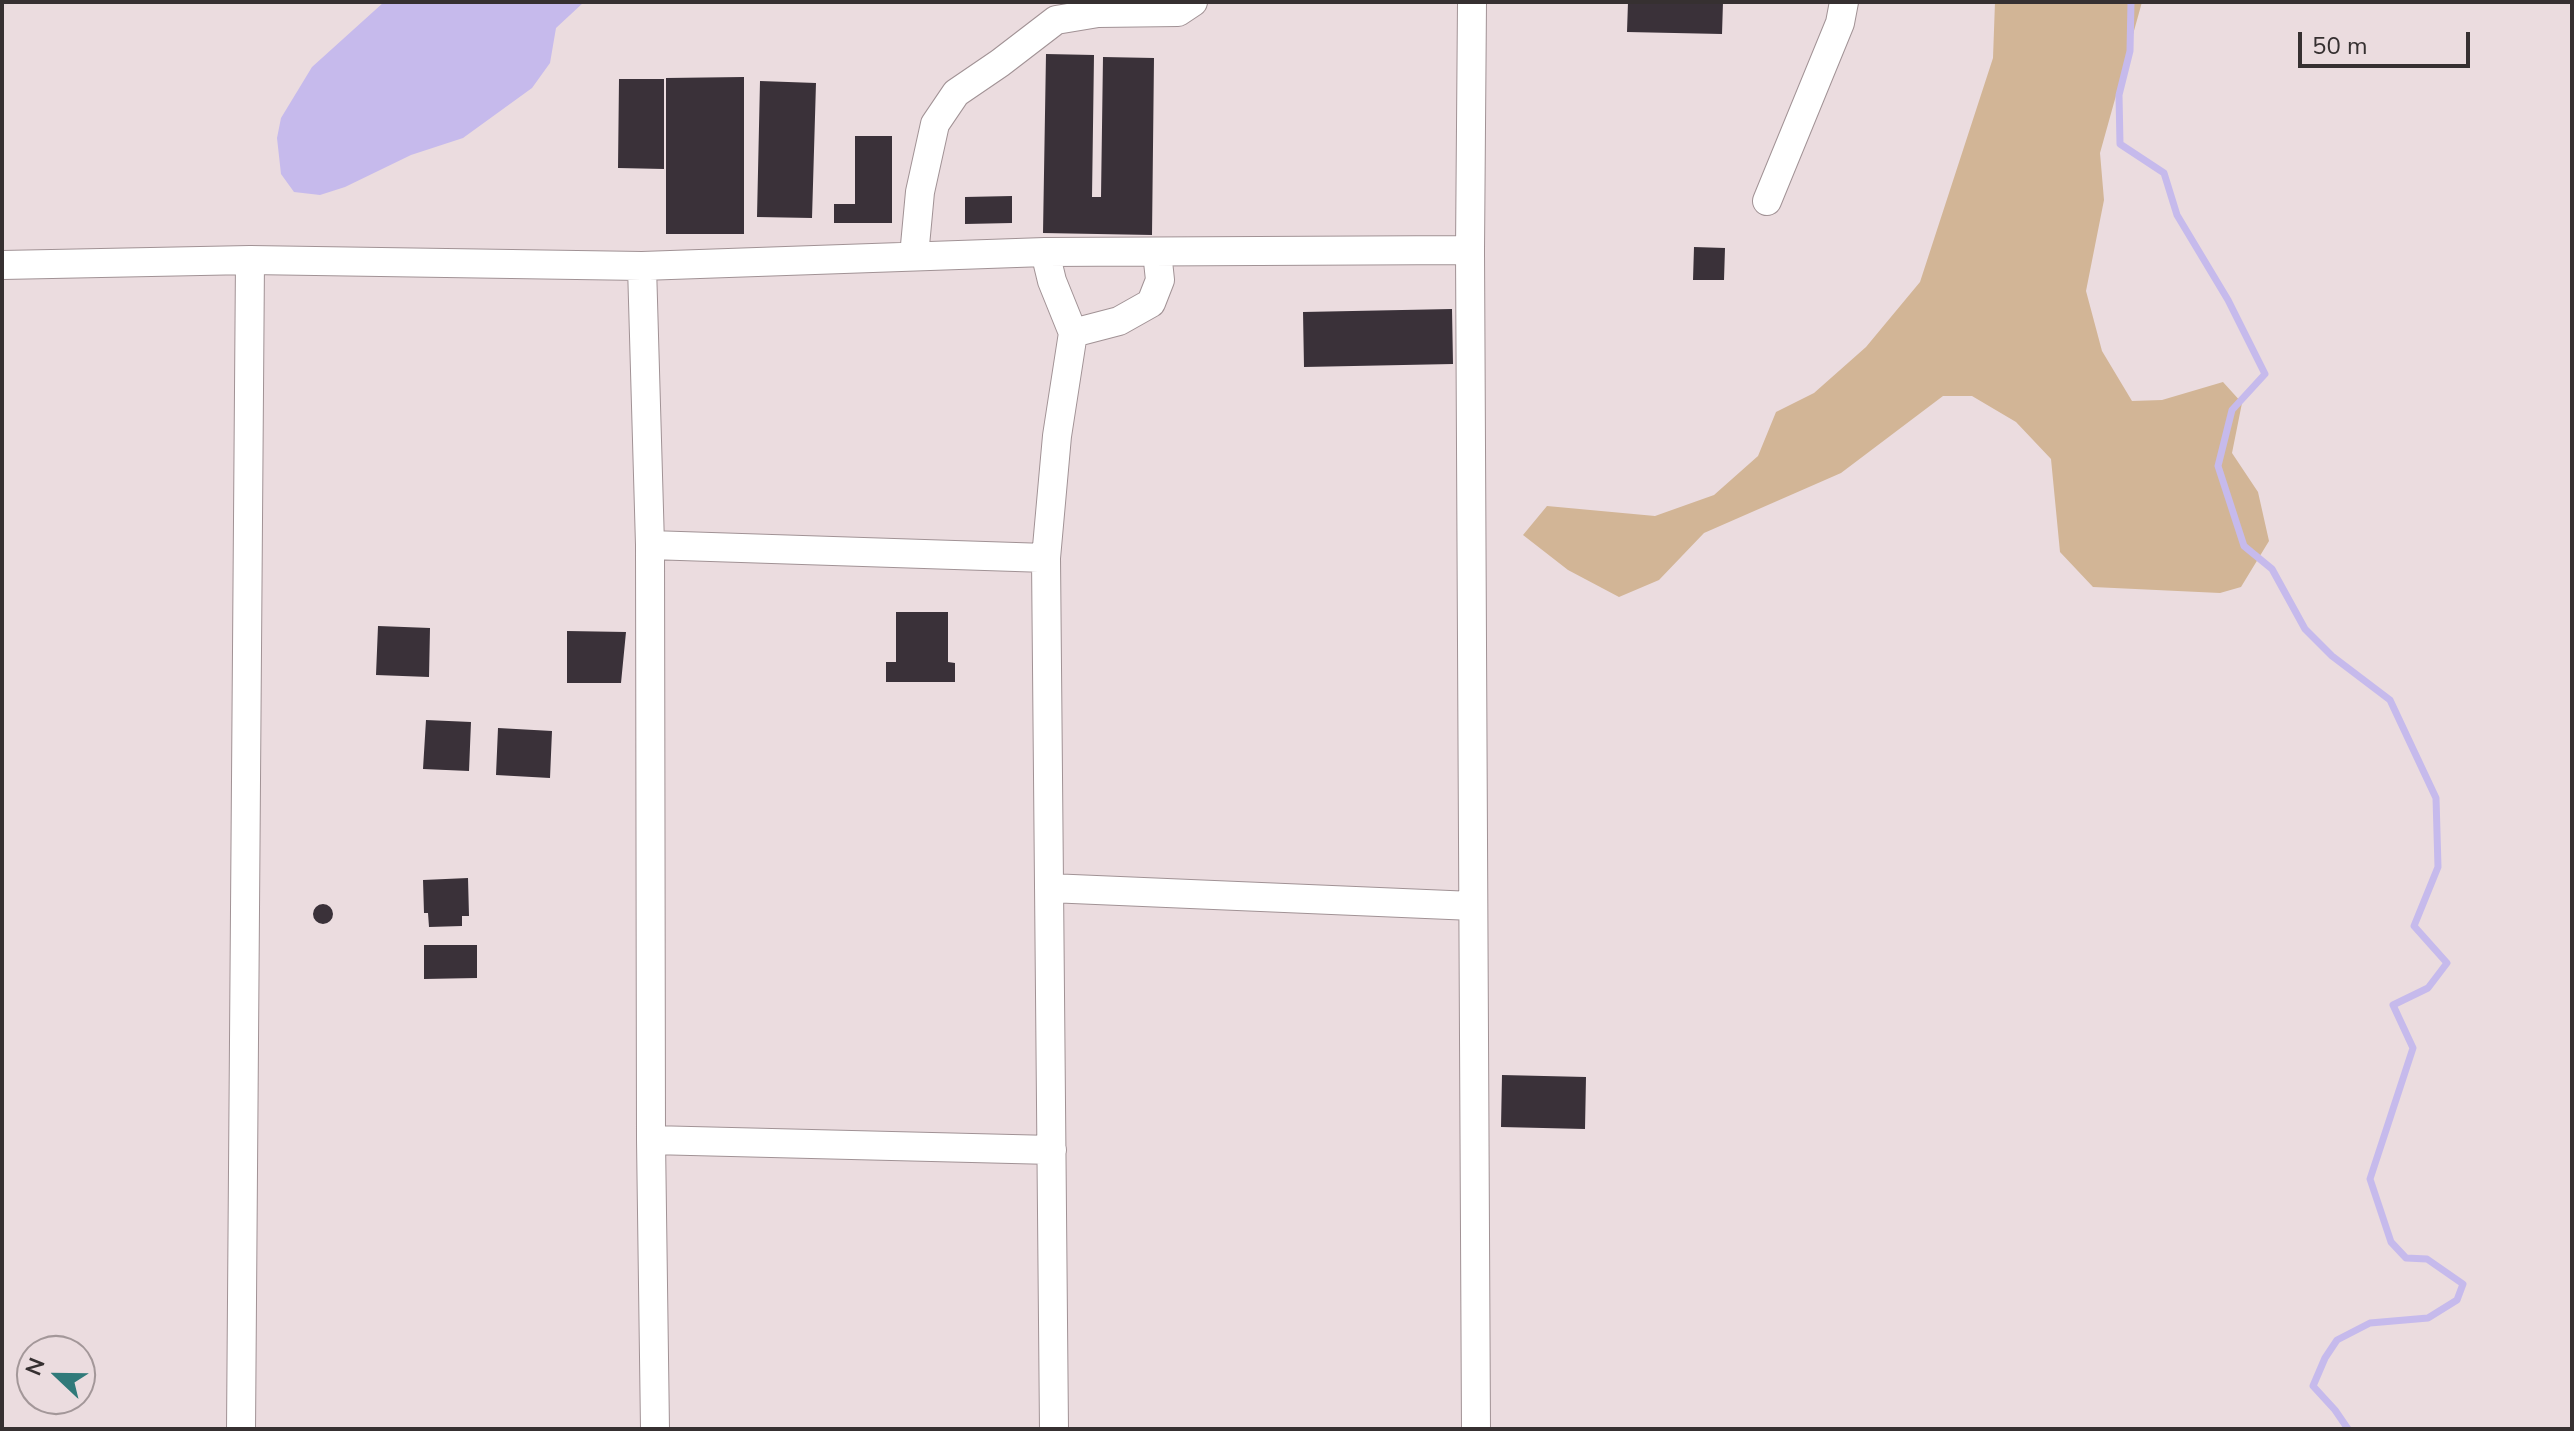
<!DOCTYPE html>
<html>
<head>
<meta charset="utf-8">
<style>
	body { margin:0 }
	#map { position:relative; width:2574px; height:1431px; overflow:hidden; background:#ebdcdf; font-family:"Nunito Sans",sans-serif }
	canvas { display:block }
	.frame { position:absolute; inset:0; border:4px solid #363031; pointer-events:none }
	.north { position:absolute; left:16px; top:1335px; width:80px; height:80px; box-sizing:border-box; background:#ebdcdf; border:2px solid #a39799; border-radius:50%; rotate:292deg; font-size:22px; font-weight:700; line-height:32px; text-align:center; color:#363031 }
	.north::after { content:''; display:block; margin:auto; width:28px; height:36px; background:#307a7a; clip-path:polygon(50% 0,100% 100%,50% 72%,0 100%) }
	.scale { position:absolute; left:2298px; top:32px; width:172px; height:36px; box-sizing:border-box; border:4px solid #363031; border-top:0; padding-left:10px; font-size:24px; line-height:28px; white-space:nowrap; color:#363031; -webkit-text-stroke:6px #ebdcdf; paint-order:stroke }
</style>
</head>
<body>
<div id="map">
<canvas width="2574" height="1431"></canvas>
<div class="frame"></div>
<div class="north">N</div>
<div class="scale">50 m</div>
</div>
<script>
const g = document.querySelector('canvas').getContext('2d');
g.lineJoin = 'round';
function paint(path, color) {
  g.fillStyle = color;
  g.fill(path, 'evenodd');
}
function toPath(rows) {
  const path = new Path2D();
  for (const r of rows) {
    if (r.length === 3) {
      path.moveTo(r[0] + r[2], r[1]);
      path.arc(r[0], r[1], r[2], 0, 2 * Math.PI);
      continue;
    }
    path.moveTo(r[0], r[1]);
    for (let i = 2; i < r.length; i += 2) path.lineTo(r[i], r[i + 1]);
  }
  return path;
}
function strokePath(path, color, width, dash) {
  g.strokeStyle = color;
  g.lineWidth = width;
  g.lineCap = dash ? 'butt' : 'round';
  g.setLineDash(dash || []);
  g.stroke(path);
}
paint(toPath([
	[1995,2,2142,2,2100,153,2104,200,2086,291,2102,351,2132,401,2162,400,2223,382,2242,403,2232,453,2258,492,2269,541,2241,587,2220,593,2093,587,2060,552,2051,459,2016,422,1972,396,1943,396,1841,473,1704,533,1659,580,1619,597,1568,570,1523,535,1547,506,1655,516,1714,495,1758,456,1776,412,1814,393,1866,347,1920,282,1993,58]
]), '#d2b596');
paint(toPath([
	[384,2,584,2,556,28,550,63,532,88,463,138,411,155,345,187,320,195,294,192,281,174,277,138,281,118,312,67]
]), '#c6baec');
strokePath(toPath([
	[2131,2,2130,51,2119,95,2120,144,2164,173,2177,215,2228,300,2265,374,2232,410,2218,466,2244,546,2272,569,2305,629,2332,656,2390,700,2436,798,2438,867,2414,926,2447,963,2428,988,2393,1005,2413,1048,2370,1179,2391,1242,2406,1258,2427,1259,2463,1284,2457,1300,2428,1318,2370,1323,2337,1340,2325,1358,2313,1386,2335,1410,2348,1429]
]), '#c6baec', 7);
paint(toPath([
	[1628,2,1723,2,1722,34,1627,32],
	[1046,54,1094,55,1092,197,1101,197,1103,57,1154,58,1152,235,1043,233],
	[744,77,744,234,666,234,666,78],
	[619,79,664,79,664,169,618,168],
	[760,81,816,83,812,218,757,217],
	[855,136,892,136,892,223,834,223,834,204,855,204],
	[1012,196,1012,223,965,224,965,197],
	[1694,247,1725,248,1724,280,1693,280],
	[1452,309,1453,364,1304,367,1303,312],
	[896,612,948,612,948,662,955,663,955,682,886,682,886,662,896,662],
	[378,626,430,628,429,677,376,675],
	[567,631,626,632,621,683,567,683],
	[426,720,471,722,469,771,423,769],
	[498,728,552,731,550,778,496,775],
	[468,878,469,916,462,916,462,926,429,927,428,913,424,913,423,880],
	[323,914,10],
	[424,945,477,945,477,978,424,979],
	[1502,1075,1586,1077,1585,1129,1501,1127]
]), '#3a3139');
const minor = toPath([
	[1767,201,1840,23,1844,2],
	[1470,250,1472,2],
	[1045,252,1052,281,1073,333],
	[914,256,920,192,935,124,956,93,1000,63,1056,20,1098,13,1178,12,1193,2],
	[250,260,642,266,1045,252,1470,250,1476,1429],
	[2,265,250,260,241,1429],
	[642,266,650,545,651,1140,655,1429],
	[650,545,1046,558],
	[1049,888,1473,906],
	[651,1140,1052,1150],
	[1054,1429,1046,558,1057,436,1073,333,1119,321,1151,303,1160,280,1157,252]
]);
strokePath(minor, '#a19295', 30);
strokePath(minor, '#fff', 28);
</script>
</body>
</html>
